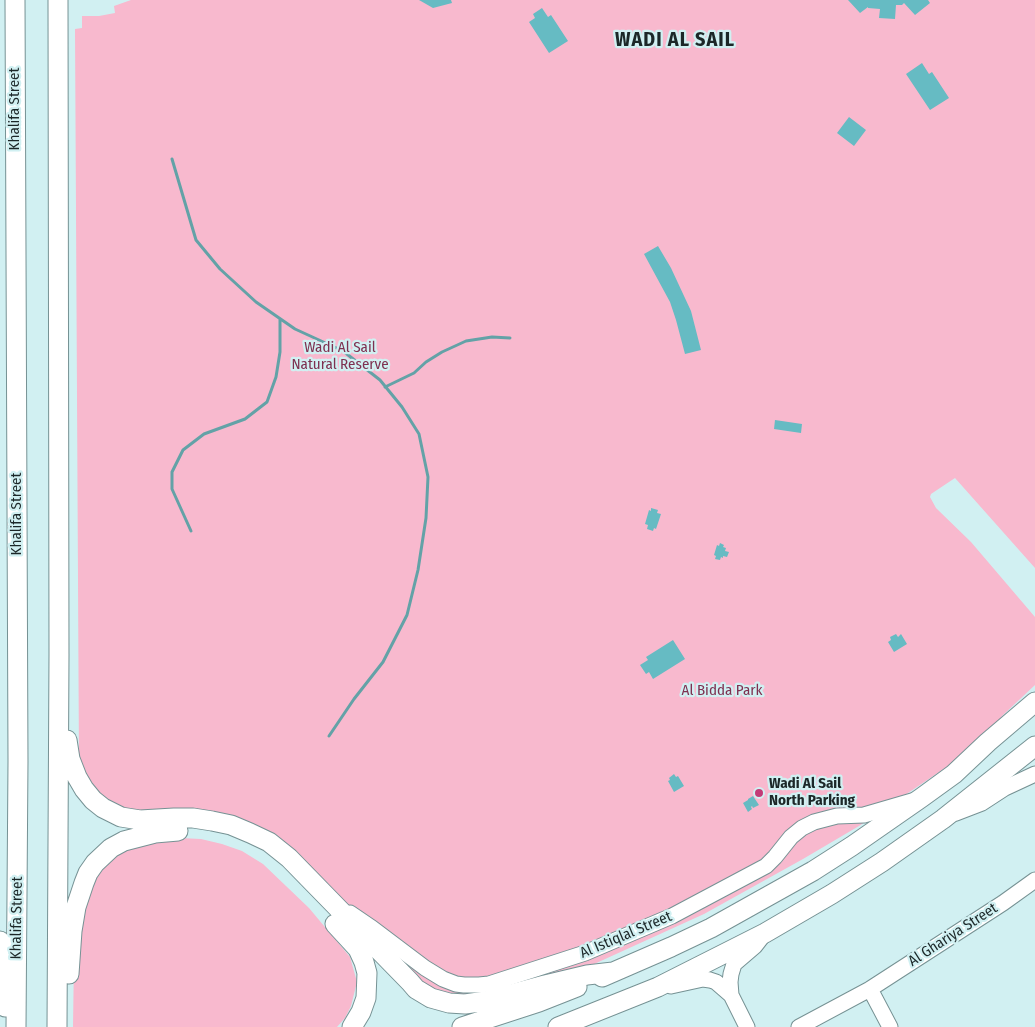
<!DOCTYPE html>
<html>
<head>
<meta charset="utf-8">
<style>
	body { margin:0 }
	canvas { display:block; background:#d1f0f2 }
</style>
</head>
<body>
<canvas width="1035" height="1027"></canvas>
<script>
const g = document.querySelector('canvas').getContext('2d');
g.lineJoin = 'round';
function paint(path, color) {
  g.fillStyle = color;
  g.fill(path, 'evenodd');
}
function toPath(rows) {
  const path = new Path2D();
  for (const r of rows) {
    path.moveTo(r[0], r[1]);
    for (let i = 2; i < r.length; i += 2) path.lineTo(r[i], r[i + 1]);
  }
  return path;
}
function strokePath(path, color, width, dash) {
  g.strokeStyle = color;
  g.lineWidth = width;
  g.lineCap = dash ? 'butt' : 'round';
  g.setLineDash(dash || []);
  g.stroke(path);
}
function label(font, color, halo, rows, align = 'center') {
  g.font = font + ' "Fira Sans Condensed",sans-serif';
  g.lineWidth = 4.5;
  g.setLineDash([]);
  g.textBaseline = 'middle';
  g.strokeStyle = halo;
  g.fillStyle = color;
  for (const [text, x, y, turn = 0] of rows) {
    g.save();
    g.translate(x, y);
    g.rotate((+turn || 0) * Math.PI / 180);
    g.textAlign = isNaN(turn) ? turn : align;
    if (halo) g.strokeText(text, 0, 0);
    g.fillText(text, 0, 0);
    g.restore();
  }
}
paint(toPath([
	[131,0,1035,0,1035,568,955,478,931,494,930,497,936,508,971,542,1035,617,1035,685,1002,716,999,726,954,762,859,826,803,859,704,914,592,965,477,1001,436,995,283,847,164,815,107,808,79,765,75,29,82,28,82,16,99,16,115,13,114,6],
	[180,838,201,839,222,844,242,851,263,864,309,908,350,957,357,982,351,1006,345,1018,337,1027,73,1027,74,959,91,881,107,861,141,843]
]), '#f8b9ce');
strokePath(toPath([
	[172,159,196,240,220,269,256,302,295,329,343,351,380,380,402,407,419,434,428,477,426,518,418,570,407,615,383,662,354,699,329,736],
	[385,387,414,373,426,362,442,352,466,341,492,337,510,338],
	[191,531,172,489,172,472,183,450,204,434,245,419,267,402,276,377,280,352,280,319]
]), '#63a2a7', 3);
paint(toPath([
	[419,0,451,0,452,3,433,8],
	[848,0,928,0,930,3,915,15,904,3,902,5,896,5,895,19,879,18,880,9,868,8,868,7,860,13],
	[542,8,548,17,551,15,568,41,549,53,529,22,535,18,533,14],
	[922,63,929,74,932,72,949,98,930,110,906,74],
	[849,117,866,130,854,146,837,133],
	[658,246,671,268,691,311,701,350,685,354,676,320,670,302,644,254],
	[775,420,802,424,801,433,774,429],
	[651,508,658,510,657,513,661,514,656,529,654,528,653,531,647,529,648,525,645,524,649,510,651,511],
	[720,543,724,545,723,547,726,548,725,551,729,552,727,557,723,556,723,558,721,557,720,560,715,559,716,556,714,555,717,545,719,546],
	[896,634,898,637,901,634,907,644,894,652,888,642,891,640,890,637],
	[673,640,685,659,653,679,649,672,646,674,640,665,648,660,646,657],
	[674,774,676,777,678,776,684,786,674,792,668,781,670,780,669,778],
	[753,796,759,805,753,808,752,806,751,807,752,809,748,812,743,803,748,800,748,799]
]), '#66bbc3');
const minor = toPath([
	[956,813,982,803,1005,788,1035,774],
	[350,913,372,928,425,968,443,979,456,984,464,985,479,985,489,984,585,953,672,916,766,866,775,857,791,837,802,828,814,822,837,816,864,815,912,801],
	[671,986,703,979,710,980,716,982,731,995],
	[870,989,890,1027],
	[747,1027,731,995,730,982,731,974,734,964,755,946,762,937],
	[799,1027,870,989,1003,903,1035,880]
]);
const major = toPath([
	[15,0,18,761,16,1027],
	[67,740,70,759,77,777,84,789,93,800,103,808,121,817,140,820,174,818,193,818,212,821,231,825,250,833,269,842,289,858,410,982,416,989,431,998,449,1003,465,1004,486,1001,545,985,587,975,613,972],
	[335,924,358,949,364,962,367,973,366,998,361,1012,352,1027],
	[0,941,5,1007],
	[69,974,72,931,76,907,84,883,88,873,95,863,111,848,124,841,155,833,178,831],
	[602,977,671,947,711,928,813,871,852,846,921,798,954,774,988,742,1035,702],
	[57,1027,59,654,58,0],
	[462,1027,539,1002,577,987],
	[558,1027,658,987,765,933,832,894,882,862,943,819,1035,746]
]);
strokePath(minor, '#769294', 17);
strokePath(major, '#769294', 21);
strokePath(minor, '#fff', 15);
strokePath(major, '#fff', 19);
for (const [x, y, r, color] of [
	[759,793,5,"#c33b77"]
]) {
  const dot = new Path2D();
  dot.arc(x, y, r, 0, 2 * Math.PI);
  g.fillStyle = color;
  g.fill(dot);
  strokePath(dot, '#d1f0f2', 2);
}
label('15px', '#1c2728', '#d1f0f2', [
	["Khalifa Street",15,109,-90],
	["Khalifa Street",17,514,-90],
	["Khalifa Street",17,918,-89],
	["Al Istiqlal Street",626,935,-23],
	["Al Ghariya Street",953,935,-33]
]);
label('15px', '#7e3050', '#d1f0f2', [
	["Wadi Al Sail",340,348],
	["Natural Reserve",340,365],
	["Al Bidda Park",722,691]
]);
label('bold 15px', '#1c2728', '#d1f0f2', [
	["Wadi Al Sail",769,784],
	["North Parking",769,801]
], 'left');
g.letterSpacing = '1px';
label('bold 20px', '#1c2728', '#d1f0f2', [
	["WADI AL SAIL",675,40]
]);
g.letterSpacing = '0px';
</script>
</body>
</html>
